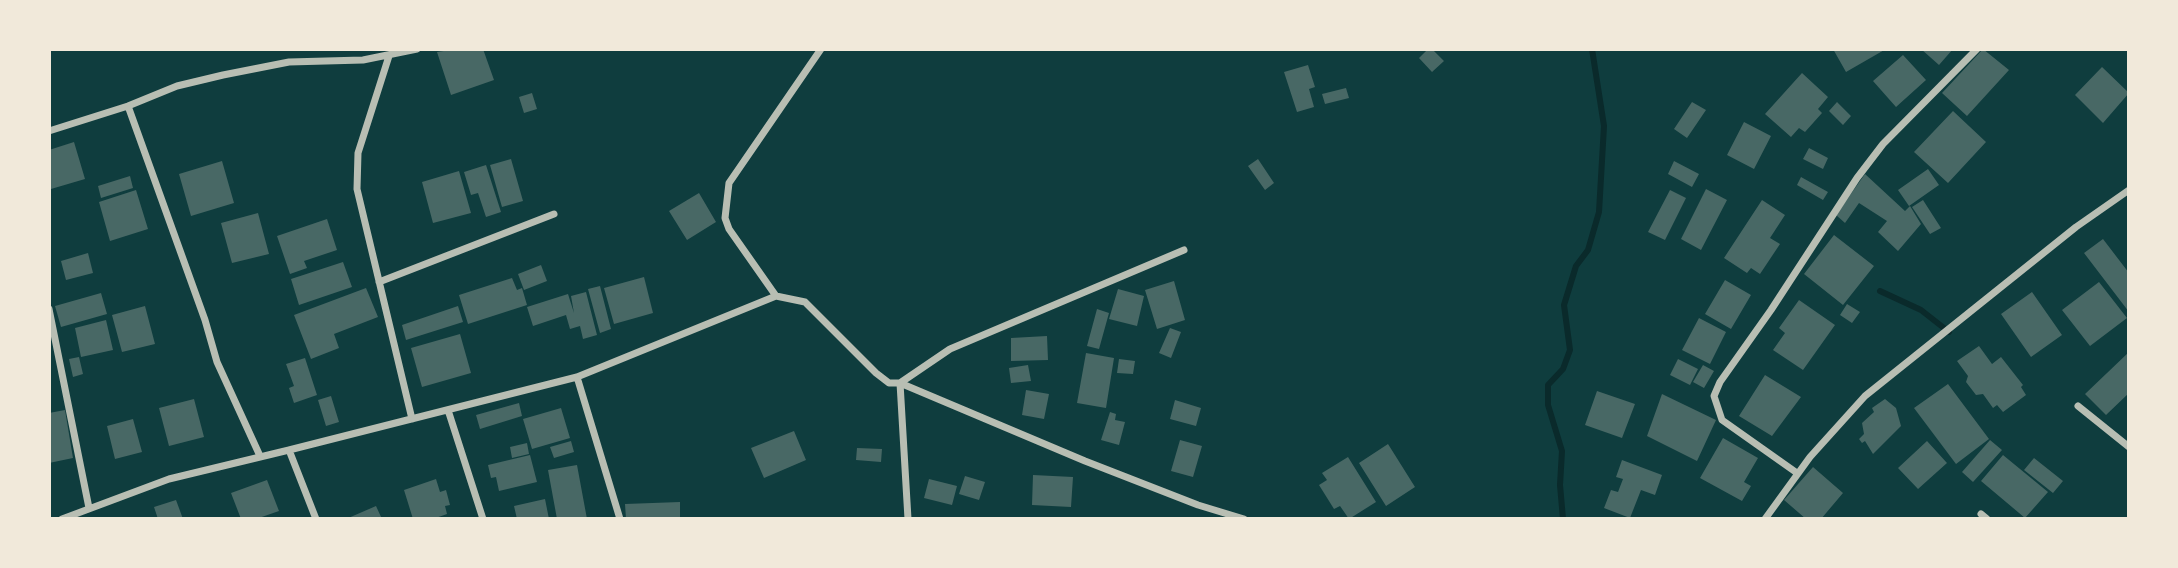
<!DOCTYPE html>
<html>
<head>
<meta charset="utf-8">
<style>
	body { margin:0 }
	#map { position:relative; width:2178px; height:568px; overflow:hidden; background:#0f3d3e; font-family:Overpass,sans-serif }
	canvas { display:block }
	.frame { position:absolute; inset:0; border:51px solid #f1e9da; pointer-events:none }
</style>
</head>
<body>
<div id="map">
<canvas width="2178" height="568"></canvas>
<div class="frame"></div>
</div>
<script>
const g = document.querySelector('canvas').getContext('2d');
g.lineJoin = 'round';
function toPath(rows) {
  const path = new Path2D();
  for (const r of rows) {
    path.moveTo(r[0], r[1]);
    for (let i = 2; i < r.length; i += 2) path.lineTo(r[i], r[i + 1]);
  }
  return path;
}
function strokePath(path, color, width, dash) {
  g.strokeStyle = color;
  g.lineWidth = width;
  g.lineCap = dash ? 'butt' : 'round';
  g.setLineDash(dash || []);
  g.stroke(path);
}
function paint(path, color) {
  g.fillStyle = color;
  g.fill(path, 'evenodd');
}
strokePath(toPath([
	[1880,291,1921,310,1949,332],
	[1563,519,1560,485,1562,451,1548,405,1548,385,1563,369,1570,350,1564,305,1576,266,1588,250,1599,212,1604,126,1592,49]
]), '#0a2a2b', 6);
paint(toPath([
	[457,49,483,49,494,80,451,95,437,52],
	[1428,49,1432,49,1444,61,1432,72,1419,58],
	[1833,49,1886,49,1846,72],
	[1921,49,1953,49,1939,65],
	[1983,49,2009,70,1967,116,1942,93],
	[1903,55,1926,80,1896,107,1873,81],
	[1308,65,1315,87,1309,89,1314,107,1297,112,1284,72],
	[2102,67,2129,93,2103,123,2075,95],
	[1802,73,1828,97,1818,109,1822,113,1805,132,1799,128,1791,137,1765,114],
	[1346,88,1349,98,1325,104,1322,94],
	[532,93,537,109,524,113,519,97],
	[1692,102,1706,110,1687,138,1674,129],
	[1837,102,1851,116,1843,125,1829,111],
	[1953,111,1986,142,1948,183,1914,152],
	[1744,122,1771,136,1754,169,1727,155],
	[74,142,85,179,51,189,49,150],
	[1809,148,1828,158,1823,169,1803,159],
	[511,159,523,201,502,207,490,165],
	[1258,159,1274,183,1265,190,1248,166],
	[222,161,234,203,191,216,179,174],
	[1674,161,1699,174,1692,187,1668,174],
	[486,165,501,212,486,217,478,193,471,195,464,172],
	[1928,169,1939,185,1909,206,1898,190],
	[459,171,471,213,433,223,422,182],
	[1865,174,1905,211,1910,206,1921,224,1898,251,1878,232,1887,221,1859,203,1845,223,1836,215],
	[130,176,133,188,101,198,98,186],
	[1801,177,1828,192,1823,200,1797,185],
	[1706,189,1727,200,1701,250,1681,239],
	[136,190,148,229,110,241,99,202],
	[1670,190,1686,198,1665,240,1648,232],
	[699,193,716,222,687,240,669,211],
	[1762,200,1785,215,1770,238,1780,244,1760,274,1751,268,1747,273,1724,258],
	[1923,200,1941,228,1930,234,1912,207],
	[258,213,269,254,232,263,221,223],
	[327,219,337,250,304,261,307,268,290,274,277,236],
	[1834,235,1874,266,1843,305,1804,274],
	[2103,239,2129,273,2129,312,2084,253],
	[88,253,93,273,66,280,61,261],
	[343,262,352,287,299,305,291,279],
	[541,265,547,281,524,290,518,274],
	[644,277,653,313,614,324,604,288],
	[512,278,517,290,522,288,527,305,468,324,459,295],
	[1725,280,1751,295,1731,329,1705,314],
	[1174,281,1185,320,1157,329,1145,290],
	[2099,282,2127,318,2090,346,2062,310],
	[600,286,611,329,600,333,588,289],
	[366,288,378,317,334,334,339,348,311,359,294,315],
	[1118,289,1144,296,1137,326,1109,319],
	[586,292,597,335,583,339,580,326,570,329,566,315,533,326,527,307,568,294,574,313,571,296],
	[2032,292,2062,335,2031,357,2001,314],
	[101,293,107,314,61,327,55,306],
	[1799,300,1835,325,1803,370,1773,350,1785,333,1779,328],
	[1847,304,1860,312,1852,323,1840,315],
	[145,306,155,344,122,352,112,315],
	[458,306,463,322,406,340,402,325],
	[1097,309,1109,313,1099,349,1087,346],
	[1699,318,1726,332,1710,364,1682,350],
	[106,320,113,350,81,357,75,328],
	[1170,328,1181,332,1171,358,1159,353],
	[460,334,471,373,422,387,411,348],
	[1047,336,1048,360,1011,361,1011,338],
	[1979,346,1992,364,2001,357,2023,385,2021,387,2026,395,2003,412,1997,405,1993,408,1983,394,1976,395,1966,382,1968,376,1957,361],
	[2129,352,2129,393,2106,415,2085,394],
	[1086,353,1114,358,1106,408,1077,403],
	[79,357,83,374,73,377,69,359],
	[305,358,317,395,294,403,289,388,294,386,286,364],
	[1119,359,1135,361,1133,374,1117,373],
	[1678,359,1698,369,1690,385,1670,375],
	[1028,365,1031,381,1011,383,1009,368],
	[1703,365,1714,371,1704,388,1693,382],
	[1765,375,1801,397,1772,436,1739,416],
	[1948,384,1989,439,1956,464,1914,408],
	[1026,390,1049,394,1044,419,1022,415],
	[1597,391,1635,404,1622,438,1585,425],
	[1662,394,1716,420,1697,461,1647,436],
	[331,396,339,422,326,426,318,400],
	[194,399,204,437,169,446,159,408],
	[1885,399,1896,408,1901,426,1873,454,1865,441,1862,443,1859,439,1864,434,1862,423,1874,412,1872,408],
	[1175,400,1201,408,1196,426,1170,419],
	[519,403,522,416,480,429,476,415],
	[561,408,570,438,532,449,523,419],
	[65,410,73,458,49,463,49,413],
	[1110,412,1116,414,1115,420,1125,422,1119,445,1101,440],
	[133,419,142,452,115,459,107,426],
	[794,431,806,460,764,478,751,448],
	[1723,438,1758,458,1744,482,1751,486,1742,501,1700,478],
	[1180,440,1202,446,1193,477,1171,471],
	[1990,440,2002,450,1973,482,1962,472],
	[571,441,574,452,554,458,550,447],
	[1927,441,1947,463,1918,489,1898,468],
	[527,443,529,454,512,458,510,447],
	[1388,444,1415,487,1386,506,1359,463],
	[857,448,882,449,881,462,856,460],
	[530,455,537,482,499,491,496,477,491,478,488,465],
	[2003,455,2048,492,2025,518,1981,481],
	[1348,457,1376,502,1349,519,1340,506,1334,509,1319,485,1327,480,1322,473],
	[2034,458,2063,481,2053,493,2024,470],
	[1622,460,1662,475,1655,495,1641,490,1630,518,1604,508,1611,490,1618,492,1623,479,1616,477],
	[577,465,587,519,557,519,548,470],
	[1813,467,1843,493,1821,519,1806,519,1784,500],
	[1033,475,1073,477,1071,507,1032,505],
	[965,476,985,482,979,500,959,494],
	[436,479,440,492,446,490,450,505,445,506,447,514,433,519,413,519,404,490],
	[929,479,957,486,952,505,924,498],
	[267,480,279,511,256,519,241,519,231,493],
	[545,499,549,519,517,519,514,506],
	[176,500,183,519,158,519,154,507],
	[680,502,680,519,626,519,625,504],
	[376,506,382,519,346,519]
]), '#486865');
strokePath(toPath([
	[389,56,358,153,357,189,412,419],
	[128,106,205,320,217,362,260,456],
	[49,131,128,106,177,86,223,75,289,62,363,60,417,49],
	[379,282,554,214],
	[776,296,729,229,725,218,729,183,821,49],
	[49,309,89,508],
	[577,377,620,519],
	[2078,406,2129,447],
	[448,410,483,519],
	[289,450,577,377,776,296,805,302,876,373,889,383,900,383,950,349,1184,250],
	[1797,473,1722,420,1714,396,1720,382,1771,310,1857,178,1883,144,1977,49],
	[1981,514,1987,519],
	[62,519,169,479,289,450,316,519],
	[908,519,900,383,1085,461,1198,505,1244,519],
	[1765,519,1810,457,1865,396,2076,227,2129,190]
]), '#b8beb3', 7);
</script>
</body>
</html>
